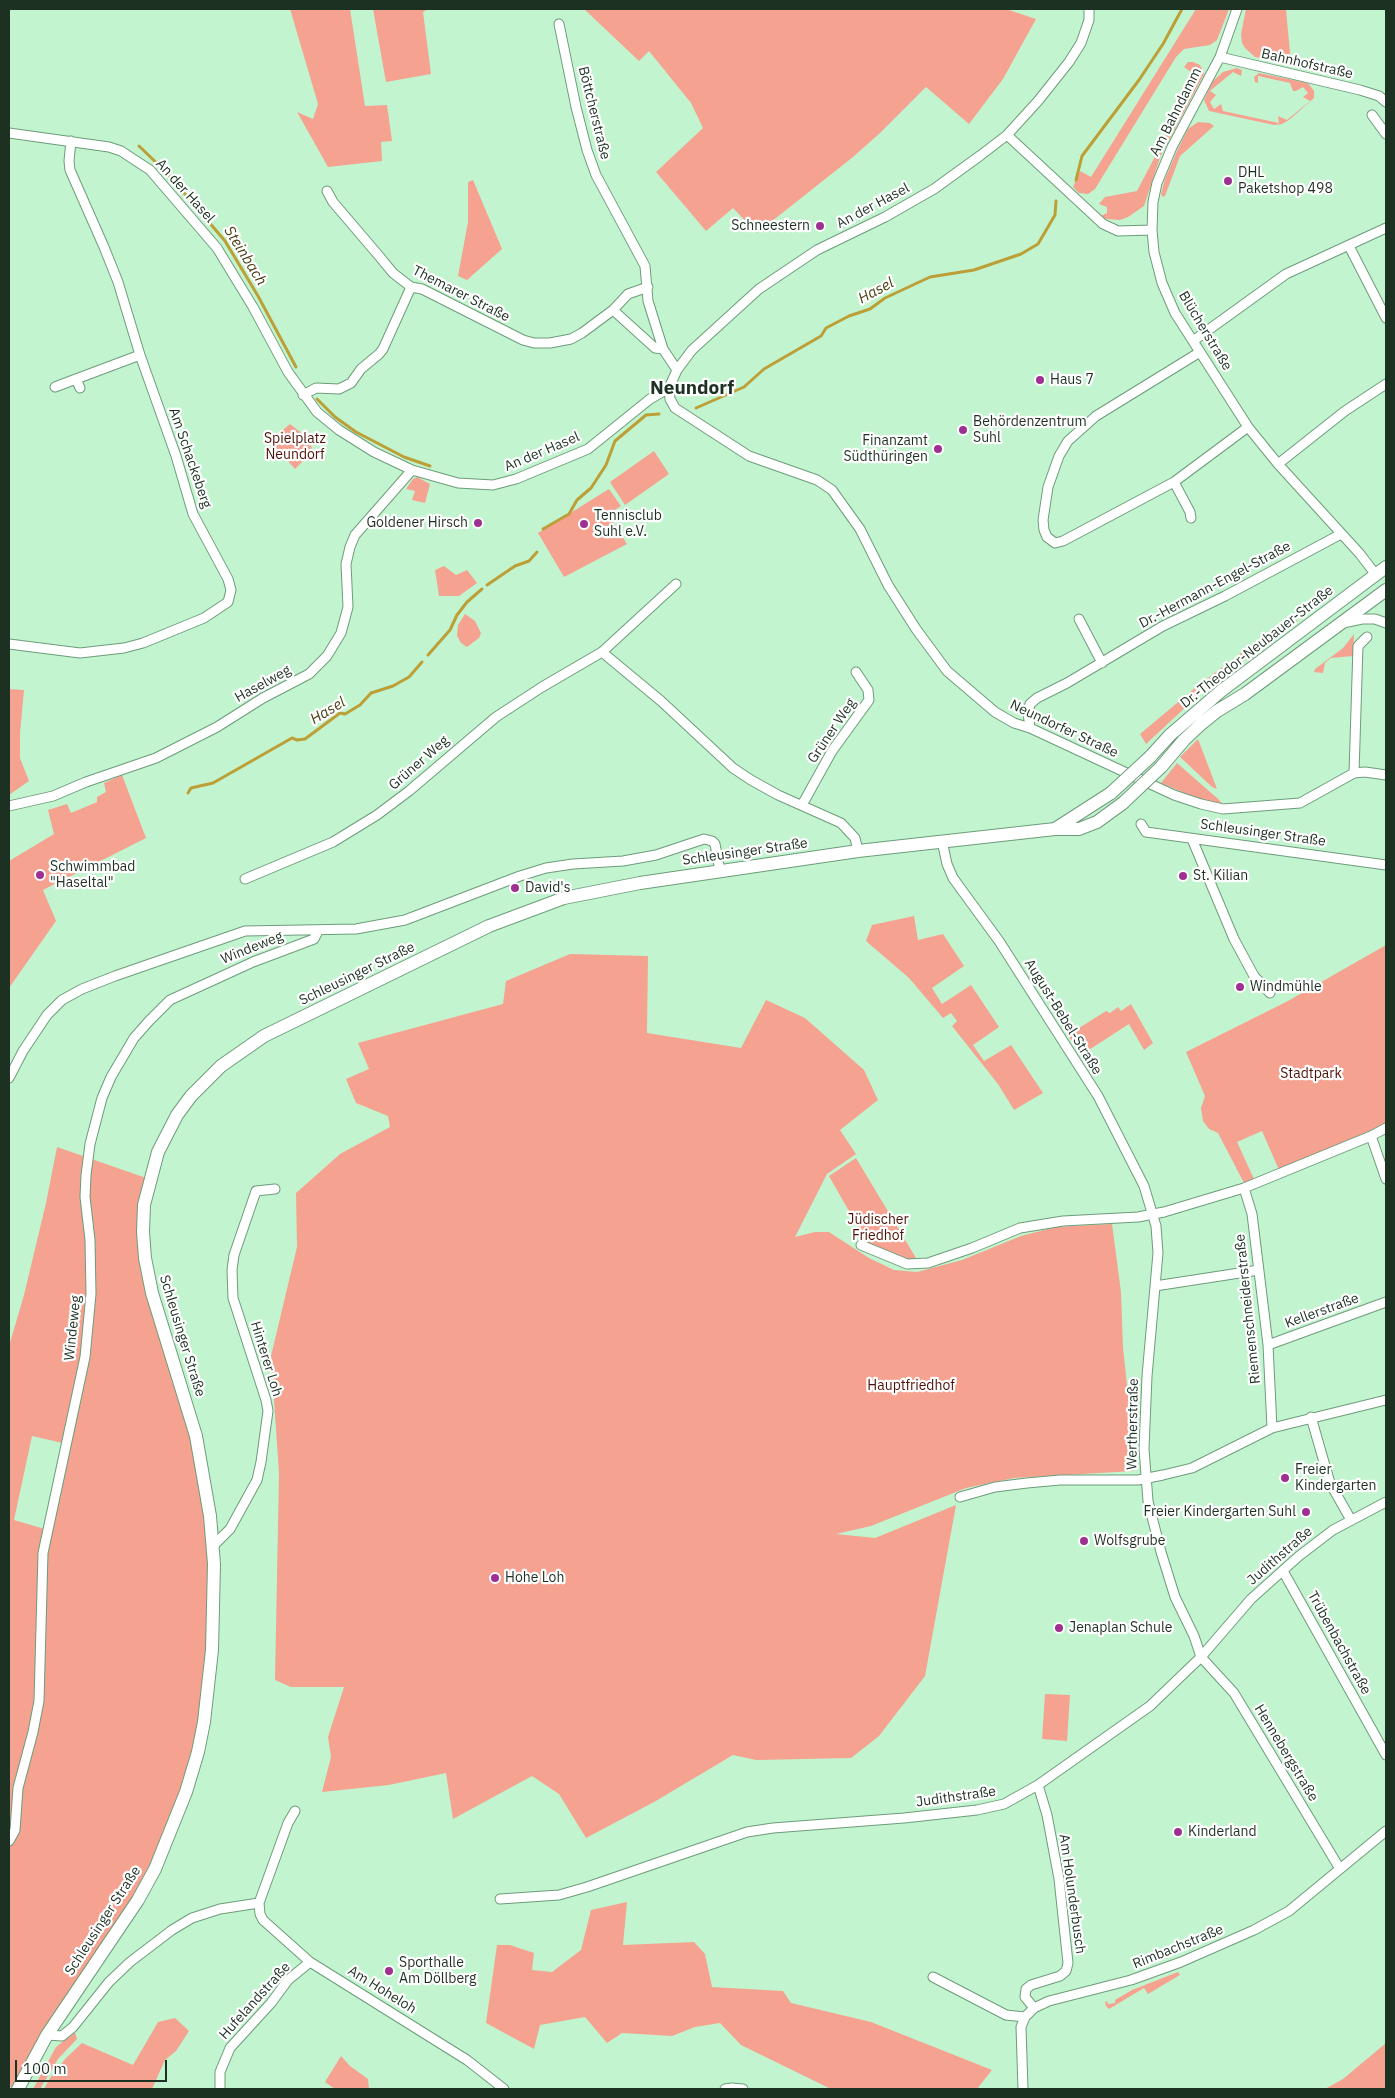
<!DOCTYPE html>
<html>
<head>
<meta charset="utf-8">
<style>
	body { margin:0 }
	#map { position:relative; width:1395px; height:2098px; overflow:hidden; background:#c2f5cf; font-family:"IBM Plex Sans",sans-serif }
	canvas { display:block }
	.frame { position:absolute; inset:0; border:10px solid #1d3123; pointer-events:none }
	.scale { position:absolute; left:15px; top:2060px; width:152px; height:22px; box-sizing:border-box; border:2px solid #1d3123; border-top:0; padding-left:6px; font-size:15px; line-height:18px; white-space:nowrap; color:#1d3123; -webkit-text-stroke:4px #fff; paint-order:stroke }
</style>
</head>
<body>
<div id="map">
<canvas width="1395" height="2098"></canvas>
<div class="frame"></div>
<div class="scale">100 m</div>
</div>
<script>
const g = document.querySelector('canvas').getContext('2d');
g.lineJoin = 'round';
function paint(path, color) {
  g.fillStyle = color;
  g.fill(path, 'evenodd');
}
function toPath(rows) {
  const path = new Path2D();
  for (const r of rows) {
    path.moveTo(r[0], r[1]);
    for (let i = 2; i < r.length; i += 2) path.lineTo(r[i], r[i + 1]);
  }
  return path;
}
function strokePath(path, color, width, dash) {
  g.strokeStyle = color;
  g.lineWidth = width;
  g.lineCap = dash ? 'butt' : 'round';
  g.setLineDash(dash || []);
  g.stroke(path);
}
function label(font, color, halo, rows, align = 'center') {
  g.font = font + ' "IBM Plex Sans",sans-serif';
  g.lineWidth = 4.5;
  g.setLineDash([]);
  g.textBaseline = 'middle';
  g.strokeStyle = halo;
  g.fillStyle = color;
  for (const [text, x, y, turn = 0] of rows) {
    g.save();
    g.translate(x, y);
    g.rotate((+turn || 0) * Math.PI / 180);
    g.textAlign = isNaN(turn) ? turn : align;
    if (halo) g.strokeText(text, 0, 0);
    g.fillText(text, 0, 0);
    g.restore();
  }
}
paint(toPath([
	[290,9,350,9,365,106,387,105,392,141,381,142,382,161,328,167,297,112,313,119,318,104],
	[373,9,429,9,423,12,431,74,386,82],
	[584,9,1006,9,1036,19,1003,79,969,124,926,87,880,133,853,157,757,233,733,208,706,231,656,172,703,128,691,103,649,51,639,61],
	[1196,9,1229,9,1217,40,1210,45,1184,49,1176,57,1095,189,1088,194,1079,193,1073,187,1080,171,1091,177],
	[1246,9,1286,9,1291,64,1255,57,1245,48,1242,43,1241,34],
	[1188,62,1193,62,1200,65,1204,74,1161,155,1144,206,1128,217,1120,220,1106,219,1101,216,1107,213,1107,207,1099,204,1105,197,1137,191,1197,76,1184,67],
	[1237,68,1242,70,1241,76,1233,72,1210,91,1216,95,1210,102,1214,109,1221,104,1223,111,1279,123,1278,116,1287,120,1310,101,1303,97,1308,93,1303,87,1296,91,1293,91,1290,83,1258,76,1258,83,1255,82,1254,77,1259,73,1308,83,1314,91,1314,98,1289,120,1282,124,1274,125,1209,111,1204,100,1213,81,1223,72],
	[1198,122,1210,123,1214,126,1180,156,1165,196,1163,197,1161,194,1165,179,1177,151,1188,129],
	[473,180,502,249,467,280,458,276,468,222,468,182],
	[290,424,308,438,313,451,295,469,277,449,273,438],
	[654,451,669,474,625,505,610,482],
	[417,477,430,484,425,503,412,500,415,491,406,489,413,479],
	[609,489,621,506,608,514,627,544,564,577,538,533],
	[444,566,456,575,467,570,477,583,459,596,439,596,435,570],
	[465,614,475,621,481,633,479,638,467,647,461,643,457,636,458,625],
	[1287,618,1298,620,1201,693,1146,744,1140,734,1195,688],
	[1354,634,1353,656,1331,658,1325,663,1323,673,1314,672,1315,669,1343,648],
	[9,689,24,690,20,733,20,758,29,781,9,795],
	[1198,739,1217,789,1212,787,1180,757],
	[1177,763,1217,798,1223,804,1201,800,1161,783],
	[122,775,146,838,43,890,56,921,9,988,9,861,54,834,48,810,67,804,71,813,97,802,97,797,106,792,104,783],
	[914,916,918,940,943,934,964,966,932,988,942,1004,971,985,999,1027,973,1045,984,1061,1011,1045,1043,1093,1014,1110,998,1084,952,1026,957,1021,951,1013,943,1018,909,978,866,941,872,925],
	[1386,945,1386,1125,1370,1134,1279,1170,1262,1131,1237,1142,1254,1179,1244,1183,1218,1133,1209,1129,1203,1121,1201,1108,1205,1096,1186,1052,1288,1001],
	[570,954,648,956,647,1033,741,1048,766,1000,805,1018,864,1070,878,1100,840,1130,856,1154,827,1174,795,1237,815,1232,829,1232,869,1258,894,1270,917,1272,962,1260,1021,1236,1056,1227,1112,1224,1121,1292,1123,1348,1130,1413,1134,1471,1014,1478,966,1488,871,1526,836,1534,875,1538,956,1505,925,1676,879,1736,851,1758,756,1760,733,1755,654,1802,586,1838,559,1794,532,1776,453,1819,446,1773,389,1785,322,1792,331,1757,328,1737,344,1687,291,1687,275,1680,279,1473,271,1356,297,1247,296,1193,340,1154,390,1127,388,1116,356,1103,346,1079,369,1069,358,1043,503,1004,506,981],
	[1131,1004,1153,1043,1144,1050,1129,1024,1081,1055,1068,1035,1106,1011,1110,1013,1118,1007,1121,1011],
	[57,1147,149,1179,143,1232,161,1325,210,1516,204,1722,155,1869,14,2089,9,2086,9,1346,24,1295,46,1203],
	[32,1436,67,1444,48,1530,14,1520],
	[856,1158,916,1258,907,1260,885,1252,866,1241,829,1176],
	[1045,1694,1070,1695,1067,1741,1042,1739],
	[627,1902,623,1945,694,1942,705,1954,712,1987,783,1991,791,2003,871,2022,992,2070,977,2089,831,2089,741,2045,720,2023,695,2027,672,2036,622,2033,607,2043,585,2017,540,2025,534,2049,486,2023,497,1945,510,1945,534,1953,532,1970,552,1972,581,1950,591,1910],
	[1178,1972,1180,1975,1148,1994,1144,1988,1109,2009,1106,2006,1105,2002,1107,2001,1108,2004,1115,2003,1115,2000,1132,1990],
	[175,2018,189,2031,176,2051,165,2060,152,2089,44,2089,50,2078,66,2058,82,2043,133,2065,158,2022],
	[75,2032,77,2039,58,2059,40,2089,33,2089,56,2047],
	[1386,2043,1386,2089,1325,2089,1343,2079],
	[341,2056,350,2066,368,2079,369,2089,335,2089,325,2082]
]), '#f5a290');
strokePath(toPath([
	[139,146,168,174,225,241,258,296,296,367],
	[1076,180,1082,156,1139,80,1163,44,1182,9],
	[317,399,335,417,356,432,404,457,430,466],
	[696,408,744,387,764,369,821,336,826,328,849,316,870,309,885,298,930,277,974,270,1021,254,1038,244,1055,215,1056,201],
	[543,529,569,514,577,500,591,488,606,465,615,441,646,415,659,414],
	[487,585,515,566,529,561,537,552],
	[428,655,450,630,457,615,467,602,482,589],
	[188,793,191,788,213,783,292,738,297,740,305,739,340,713,345,714,360,705,371,693,393,686,409,677,422,662]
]), '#bc9f37', 3);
const street = toPath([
	[1237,9,1220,57,1172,147,1157,183,1153,202,1152,230,1154,252,1162,283,1175,313,1248,427,1278,464,1360,554,1376,575],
	[559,24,576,107,587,150,596,175,645,266,648,301,663,349,677,370],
	[1220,57,1360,90,1379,96,1386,102],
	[1372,115,1386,134],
	[9,133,109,147,121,151,150,170,217,248,253,307,288,372,317,412,339,430,374,452,412,470,458,483,493,485,516,479,588,449,650,399,669,388,677,370,692,350,759,289,817,250,885,217,934,189,981,155,1007,135,1038,101,1069,62,1081,43,1089,20,1089,9],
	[1007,135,1103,224,1118,231,1152,230],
	[327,191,333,202,379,256,393,273,411,287,422,289,523,340,534,343,550,343,571,339,582,333,613,310],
	[1349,246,1386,318],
	[648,287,628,294,613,310,655,348,663,349],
	[1193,341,1286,274,1386,228],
	[1200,352,1096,416,1068,441,1059,456,1048,487,1043,520,1044,530,1047,537,1055,543,1063,541,1174,482,1248,427],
	[55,387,76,379],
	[80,388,76,379,140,355],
	[669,388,670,399,675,408,749,456,817,480,832,490,860,529,888,585,916,629,947,671,995,712,1014,723,1030,728,1174,795,1201,804,1223,809,1300,803,1354,773,1365,772,1386,775],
	[303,395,316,388,339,389,351,383,361,369,379,354,383,349,411,287],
	[1278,464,1345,411,1386,384],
	[1174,482,1190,512,1191,518],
	[1079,619,1102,663],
	[1343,623,1362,619,1375,619,1386,623],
	[9,644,80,653,124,648,143,643,204,618,228,602,231,590,228,579,193,514,176,456,140,355,118,282,104,247,70,170,69,161,71,141],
	[602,652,676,584],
	[1030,728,1028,713,1030,704,1037,698,1067,683,1163,626,1225,596,1341,534],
	[1354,773,1358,646,1367,637],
	[802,805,832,751,869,700,868,690,856,672],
	[9,806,53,796,86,782,156,758,217,727,263,698,309,674,327,656,341,633,348,607,346,564,350,547,355,535,412,470],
	[1141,824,1146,832,1386,865],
	[1192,839,1234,939,1254,976,1270,993],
	[942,841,947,864,953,878,999,941,1098,1096,1144,1186,1156,1226,1158,1253,1147,1376,1144,1449,1148,1501,1161,1552,1175,1597,1194,1636,1201,1657,1234,1693,1340,1869],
	[245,879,333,842,377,815,409,791,496,717,542,687,602,652,661,701,733,768,751,780,778,795,841,823,855,838,858,851],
	[9,1078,23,1051,47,1015,62,1000,82,989,115,976,245,931,356,929,405,920,520,876,546,868,573,864,623,861,656,855,704,839,712,841,715,844,720,871],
	[1371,1136,1386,1179],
	[1244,1188,1252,1214,1263,1304,1268,1345,1272,1428],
	[861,1245,907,1264,928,1263,972,1248,1020,1228,1063,1221,1138,1217,1164,1212,1244,1188,1371,1136,1386,1128],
	[1155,1286,1259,1270],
	[1268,1345,1386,1302],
	[1311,1417,1330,1483,1351,1520],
	[960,1497,995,1487,1027,1483,1060,1480,1138,1480,1163,1475,1192,1468,1272,1428,1386,1400],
	[213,1546,230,1529,257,1480,261,1462,268,1411,266,1400,233,1298,232,1270,234,1255,256,1191,275,1189],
	[1283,1571,1386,1755],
	[295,1811,288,1823,259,1903,260,1914,263,1920,310,1962,467,2060,504,2089],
	[9,1841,15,1830,18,1788,33,1732,39,1701,43,1553,85,1357,91,1294,90,1240,85,1197,86,1175,90,1144,102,1098,111,1077,134,1038,149,1021,170,1000,253,962,314,939,318,931],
	[500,1899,559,1895,587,1887,747,1832,773,1828,904,1818,977,1810,1004,1804,1038,1785,1150,1706,1201,1657,1251,1599,1299,1556,1333,1530,1386,1502],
	[933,1977,1006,2015,1025,2017],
	[1034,2008,1025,1997,1026,1989,1031,1985,1060,1976,1066,1971,1068,1963,1059,1879,1047,1815,1038,1785],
	[47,2035,62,2036,73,2027,109,1982,130,1962,172,1930,192,1918,220,1909,259,1903],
	[220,2089,220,2072,230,2048,271,2003,288,1980,310,1962],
	[725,2089,732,2088,743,2089],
	[1023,2089,1021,2027,1025,2017,1034,2008,1049,2001,1131,1980,1181,1962,1254,1930,1289,1911,1386,1831]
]);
const secondary = toPath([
	[1150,757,1170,735,1221,691,1386,567],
	[1161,767,1184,740,1201,724,1217,711,1245,694,1386,590],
	[1055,829,1111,793],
	[18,2089,47,2035,138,1900,155,1869,186,1792,198,1752,204,1722,212,1650,214,1564,210,1516,196,1436,152,1293,145,1258,143,1232,144,1205,158,1152,177,1115,191,1096,221,1066,264,1036,489,926,564,898,640,883,858,851,1055,829,1079,829,1097,822,1123,803]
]);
strokePath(street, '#6d9c7a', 11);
strokePath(secondary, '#6d9c7a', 14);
strokePath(street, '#fff', 9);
strokePath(secondary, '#fff', 12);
const secondaryBridge = toPath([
	[1111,793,1150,757],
	[1123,803,1161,767]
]);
strokePath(secondaryBridge, '#6d9c7a', 14, []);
strokePath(secondaryBridge, '#fff', 12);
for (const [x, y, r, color] of [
	[1228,181,5,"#9d3091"],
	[820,226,5,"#9d3091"],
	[1040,380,5,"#9d3091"],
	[963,430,5,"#9d3091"],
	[938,449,5,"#9d3091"],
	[478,523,5,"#9d3091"],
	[584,524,5,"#9d3091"],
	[40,875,5,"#9d3091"],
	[1183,876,5,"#9d3091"],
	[515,888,5,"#9d3091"],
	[1240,987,5,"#9d3091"],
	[1285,1478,5,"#9d3091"],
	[1306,1512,5,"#9d3091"],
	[1084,1541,5,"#9d3091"],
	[495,1578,5,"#9d3091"],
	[1059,1628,5,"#9d3091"],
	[1178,1832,5,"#9d3091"],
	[389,1971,5,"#9d3091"]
]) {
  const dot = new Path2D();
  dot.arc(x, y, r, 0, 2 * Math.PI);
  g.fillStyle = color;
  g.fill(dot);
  strokePath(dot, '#fff', 2);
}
label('14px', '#1d3123', '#fff', [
	["Bahnhofstraße",1307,64,13],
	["Am Bahndamm",1176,112,-63],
	["Böttcherstraße",594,113,76],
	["An der Hasel",185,191,48],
	["An der Hasel",873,206,-28],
	["Themarer Straße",461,294,27],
	["Blücherstraße",1205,331,59],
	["An der Hasel",542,452,-23],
	["Am Schackeberg",190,458,71],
	["Dr.-Hermann-Engel-Straße",1215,585,-28],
	["Dr.-Theodor-Neubauer-Straße",1257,647,-38],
	["Haselweg",263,684,-29],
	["Neundorfer Straße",1064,729,25],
	["Grüner Weg",832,731,-56],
	["Grüner Weg",419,763,-41],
	["Schleusinger Straße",1263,833,8],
	["Schleusinger Straße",745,852,-8],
	["Windeweg",252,948,-22],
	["Schleusinger Straße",357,974,-26],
	["August-Bebel-Straße",1063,1017,58],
	["Riemenschneiderstraße",1248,1309,-96],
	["Kellerstraße",1322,1311,-20],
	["Windeweg",73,1328,-84],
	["Schleusinger Straße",182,1336,73],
	["Hinterer Loh",266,1359,73],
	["Wertherstraße",1133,1424,-89],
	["Judithstraße",1280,1556,-41],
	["Trübenbachstraße",1339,1643,61],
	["Hennebergstraße",1286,1753,59],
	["Judithstraße",956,1797,-8],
	["Am Holunderbusch",1072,1894,82],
	["Schleusinger Straße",103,1921,-57],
	["Rimbachstraße",1178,1947,-22],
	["Am Hoheloh",382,1990,32],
	["Hufelandstraße",255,2001,-48]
]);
label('14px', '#1d3123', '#fff', [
	["DHL",1238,173],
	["Paketshop 498",1238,189],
	["Schneestern",810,226,"right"],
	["Haus 7",1050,380],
	["Behördenzentrum",973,422],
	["Suhl",973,438],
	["Finanzamt",928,441,"right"],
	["Südthüringen",928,457,"right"],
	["Tennisclub",594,516],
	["Suhl e.V.",594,532],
	["Goldener Hirsch",468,523,"right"],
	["Schwimmbad",50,867],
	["\"Haseltal\"",50,883],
	["St. Kilian",1193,876],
	["David's",525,888],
	["Windmühle",1250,987],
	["Freier",1295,1470],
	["Kindergarten",1295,1486],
	["Freier Kindergarten Suhl",1296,1512,"right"],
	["Wolfsgrube",1094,1541],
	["Hohe Loh",505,1578],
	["Jenaplan Schule",1069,1628],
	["Kinderland",1188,1832],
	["Sporthalle",399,1963],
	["Am Döllberg",399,1979]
], 'left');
label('14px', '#4f1207', '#fff', [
	["Spielplatz",295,439],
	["Neundorf",295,455],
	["Stadtpark",1311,1074],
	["Jüdischer",878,1220],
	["Friedhof",878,1236],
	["Hauptfriedhof",911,1386]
]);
label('italic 15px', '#483c11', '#fff', [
	["Steinbach",245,256,58],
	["Hasel",876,291,-28],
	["Hasel",328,711,-31]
]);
label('bold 19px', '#1d3123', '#fff', [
	["Neundorf",692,389]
]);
</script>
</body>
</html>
